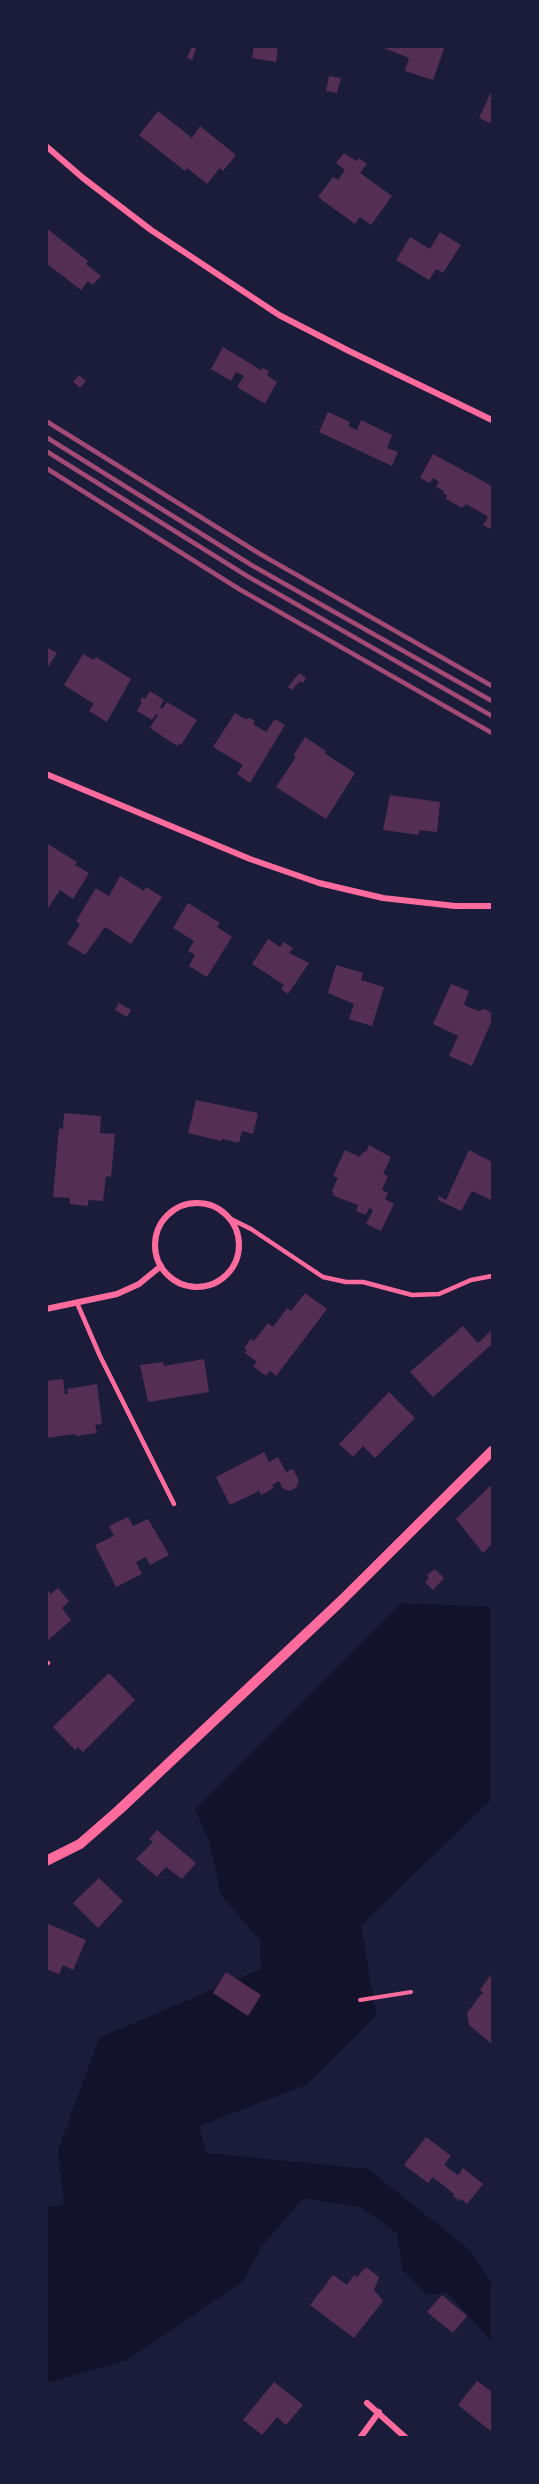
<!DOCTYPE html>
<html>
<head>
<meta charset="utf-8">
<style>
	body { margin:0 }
	#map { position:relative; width:539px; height:2484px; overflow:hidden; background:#1b1b3a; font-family:"PT Sans Narrow",sans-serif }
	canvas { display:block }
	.frame { position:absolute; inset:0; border:48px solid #1b1b3a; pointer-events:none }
</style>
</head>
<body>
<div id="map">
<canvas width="539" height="2484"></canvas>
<div class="frame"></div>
</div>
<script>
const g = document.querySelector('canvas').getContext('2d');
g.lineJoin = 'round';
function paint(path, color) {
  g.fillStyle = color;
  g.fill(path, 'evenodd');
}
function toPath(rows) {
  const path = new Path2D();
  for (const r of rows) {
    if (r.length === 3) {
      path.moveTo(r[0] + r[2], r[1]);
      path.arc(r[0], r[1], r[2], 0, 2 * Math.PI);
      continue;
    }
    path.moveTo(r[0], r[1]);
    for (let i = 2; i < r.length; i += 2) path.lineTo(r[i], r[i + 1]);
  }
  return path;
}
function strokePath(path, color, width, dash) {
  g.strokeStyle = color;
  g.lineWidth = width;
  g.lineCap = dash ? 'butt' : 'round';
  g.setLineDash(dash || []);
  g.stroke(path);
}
paint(toPath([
	[401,1603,492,1607,492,1799,361,1925,376,2016,306,2085,199,2126,206,2153,368,2169,471,2251,492,2284,492,2342,448,2293,426,2294,402,2269,397,2233,361,2207,303,2198,262,2246,242,2282,127,2360,47,2383,47,2208,64,2204,58,2150,99,2038,261,1969,260,1940,221,1895,209,1841,195,1809]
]), '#12122b');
paint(toPath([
	[192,46,197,46,192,60,187,58],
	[254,46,278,46,276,62,252,58],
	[379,46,445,46,433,80,405,71,409,58],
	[329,76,341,78,337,93,326,91],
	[492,90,492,124,479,118],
	[158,111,192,138,200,126,236,155,223,171,220,168,207,184,187,168,185,171,139,135],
	[344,153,356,161,359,158,367,164,360,173,392,196,371,225,360,217,355,224,318,197,333,177,338,180,345,170,336,163],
	[46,228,88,261,86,264,101,276,93,285,88,281,81,290,46,263],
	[440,232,461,245,443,273,436,269,429,280,396,260,410,237,430,249],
	[223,347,261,370,263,368,269,371,267,375,277,382,265,404,237,387,244,376,236,372,231,381,211,369],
	[79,375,86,381,80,388,73,382],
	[328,412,350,422,348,426,357,430,361,420,392,435,387,448,398,452,392,466,319,432],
	[433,454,492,486,492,530,483,525,488,517,487,516,466,504,462,508,446,499,447,496,443,493,444,491,436,487,439,482,433,478,430,483,420,478],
	[46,647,57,653,46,670],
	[83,654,94,660,96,657,131,679,107,722,89,711,94,704,64,685],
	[299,673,306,678,303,683,300,681,292,690,288,687],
	[150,691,164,700,160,707,162,709,167,702,197,720,181,745,179,743,177,746,150,728,158,715,156,714,152,720,137,711,142,702,140,701,142,697,145,699],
	[235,713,245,719,250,718,255,721,253,724,266,732,275,719,285,725,250,783,237,774,243,765,213,747],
	[305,737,326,751,324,753,355,773,326,819,276,787,296,757,293,756],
	[390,795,440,802,437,832,419,830,419,835,383,830],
	[46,843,77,862,75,865,89,873,73,899,60,890,46,911],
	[120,876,144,891,146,887,162,897,131,944,105,927,85,955,67,944,79,926,79,923,76,921,96,888,109,896],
	[188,903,220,923,217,927,232,937,207,977,189,966,195,955,188,951,194,941,173,928],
	[268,939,280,947,284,942,293,948,289,953,309,963,288,994,281,989,284,985,252,964],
	[336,965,363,973,361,980,384,987,372,1026,349,1019,354,1004,328,993],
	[451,984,469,991,464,1004,466,1006,479,1011,485,1009,492,1013,492,1020,472,1066,449,1056,458,1036,433,1024],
	[119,1003,131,1010,127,1017,115,1010],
	[196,1100,258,1113,253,1134,242,1131,239,1143,222,1139,221,1141,188,1133],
	[64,1113,101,1116,100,1133,115,1134,111,1177,106,1176,103,1201,88,1200,88,1206,70,1204,70,1198,53,1197,59,1128,63,1129],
	[369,1145,391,1157,383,1174,388,1176,382,1190,388,1193,385,1199,394,1204,381,1231,366,1224,373,1210,369,1208,366,1215,356,1211,358,1205,334,1196,332,1190,338,1178,333,1176,345,1150,360,1157,362,1153,367,1151],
	[469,1150,492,1162,492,1197,491,1200,472,1191,461,1211,438,1200,439,1196,446,1200],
	[305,1293,327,1309,276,1376,270,1371,266,1376,253,1366,257,1362,245,1353,247,1350,244,1348,251,1339,254,1341,268,1323,273,1327,287,1308,291,1311],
	[463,1326,478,1343,492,1330,492,1344,433,1397,410,1372],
	[204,1359,209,1392,148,1402,140,1365,163,1362,164,1366],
	[63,1379,65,1394,68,1394,67,1389,97,1384,102,1424,95,1425,97,1433,76,1436,75,1434,46,1438,46,1381],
	[389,1392,415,1418,375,1458,363,1446,353,1457,339,1444],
	[264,1452,269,1462,278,1457,286,1472,293,1469,299,1481,296,1488,290,1491,283,1489,279,1481,272,1485,274,1488,261,1495,259,1491,230,1505,216,1477],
	[490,1486,492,1489,492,1544,483,1553,456,1519],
	[128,1517,133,1526,148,1519,169,1555,150,1565,146,1557,136,1562,142,1574,116,1587,95,1545,114,1536,109,1526],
	[435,1569,444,1578,433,1590,425,1582,429,1578,427,1575],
	[58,1588,69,1601,62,1608,71,1620,46,1642,46,1589,51,1594],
	[109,1673,135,1700,83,1752,78,1747,75,1750,53,1727],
	[157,1830,196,1863,182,1879,166,1867,157,1877,136,1859,153,1842,149,1839],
	[99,1878,123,1901,98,1928,73,1903],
	[46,1923,86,1940,73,1970,63,1965,59,1974,46,1969],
	[226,1972,261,1995,248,2016,213,1993],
	[492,1973,492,2044,469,2025,467,2013,483,1992,480,1990],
	[426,2137,451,2156,444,2165,458,2175,463,2168,483,2184,467,2204,461,2199,460,2201,453,2196,454,2194,433,2177,428,2183,404,2165],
	[366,2267,379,2277,374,2290,383,2301,354,2338,310,2305,333,2275,347,2285,354,2275,357,2277],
	[442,2295,467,2316,453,2333,427,2312],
	[477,2381,492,2392,492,2432,458,2405],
	[274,2382,303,2405,286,2425,277,2417,262,2435,243,2420]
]), '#542f53');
strokePath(toPath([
	[360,2000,411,1992]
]), '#ff6b9d', 4);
strokePath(toPath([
	[231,1219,251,1229,323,1277,346,1282,363,1282,412,1295,439,1294,471,1280,492,1276],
	[77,1303,100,1356,174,1504],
	[46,1664,48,1663]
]), '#ff6b9d', 4.5);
strokePath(toPath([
	[46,146,83,178,151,230,279,315,349,351,492,420],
	[46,774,250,859,319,883,383,898,455,906,492,906],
	[197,1245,42],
	[46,1309,117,1294,139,1284,161,1266],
	[367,2403,406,2438],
	[360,2438,379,2412]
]), '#ff6b9d', 6);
strokePath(toPath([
	[46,1861,80,1844,119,1810,340,1602,492,1451]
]), '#ff6b9d', 10);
strokePath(toPath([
	[46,421,260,554,492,686],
	[46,437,253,566,492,701],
	[46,451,247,576,492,716],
	[46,468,239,589,492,733]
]), '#a44b75', 4.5);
</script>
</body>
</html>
